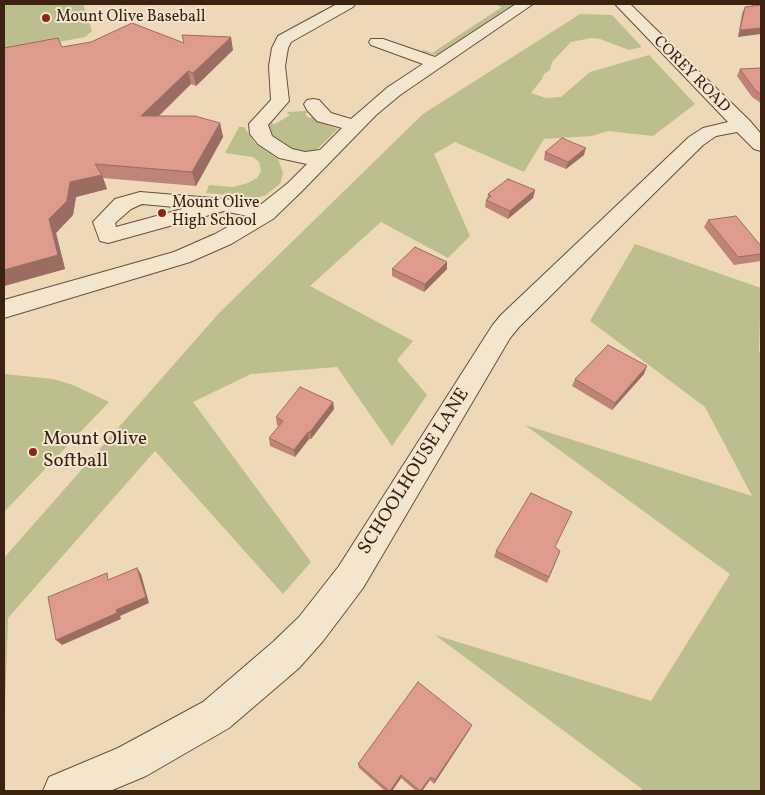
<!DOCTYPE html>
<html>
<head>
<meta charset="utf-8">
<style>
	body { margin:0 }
	#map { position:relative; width:765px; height:795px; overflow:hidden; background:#edd9b5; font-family:Vollkorn,serif }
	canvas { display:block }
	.frame { position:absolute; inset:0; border:5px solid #3c2211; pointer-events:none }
</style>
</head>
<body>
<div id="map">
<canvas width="765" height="795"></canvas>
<div class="frame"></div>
</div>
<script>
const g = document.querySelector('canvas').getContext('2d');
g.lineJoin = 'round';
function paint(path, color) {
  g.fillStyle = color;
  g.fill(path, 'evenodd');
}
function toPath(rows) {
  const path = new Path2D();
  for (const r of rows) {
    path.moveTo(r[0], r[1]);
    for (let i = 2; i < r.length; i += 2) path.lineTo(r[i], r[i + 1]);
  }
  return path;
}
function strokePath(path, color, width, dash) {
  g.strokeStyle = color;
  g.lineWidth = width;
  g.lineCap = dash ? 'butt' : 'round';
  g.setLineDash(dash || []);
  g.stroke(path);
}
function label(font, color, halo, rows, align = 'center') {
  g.font = font + ' Vollkorn,serif';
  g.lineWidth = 4;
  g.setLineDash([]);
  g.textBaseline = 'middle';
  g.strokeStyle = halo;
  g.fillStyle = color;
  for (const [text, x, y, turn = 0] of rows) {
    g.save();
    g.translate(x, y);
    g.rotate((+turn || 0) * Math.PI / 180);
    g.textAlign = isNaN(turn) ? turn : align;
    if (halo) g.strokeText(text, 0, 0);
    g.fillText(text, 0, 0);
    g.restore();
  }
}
paint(toPath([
	[4,4,83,4,92,31,85,37,4,52],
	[494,4,516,4,438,55,421,52,423,50,432,53,502,7],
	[580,14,612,15,642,47,629,50,600,39,591,38,571,42,552,62,550,70,544,74,542,79,531,93,546,98,561,97,590,72,649,55,695,104,653,136,608,131,592,136,544,139,524,172,455,142,434,154,470,236,448,258,381,222,310,286,413,341,397,360,427,395,392,446,337,367,251,374,193,402,311,562,283,594,155,451,8,618,4,739,4,558,219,313,423,114],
	[305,111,308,112,305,114,309,118,313,117,322,123,338,129,313,153,297,152,285,146,271,136,267,129,271,123,275,124,290,115,287,113,288,112],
	[239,127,244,127,255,143,278,159,283,173,280,184,266,195,253,199,241,199,242,196,206,193,209,185,233,187,248,183,257,178,261,171,259,162,253,157,225,153],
	[635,244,761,288,759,351,761,352,761,791,642,791,642,789,435,635,651,701,730,574,525,425,752,496,705,407,590,321],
	[4,374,53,379,73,385,109,402,4,512]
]), '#bcbe8b');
const minor = toPath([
	[337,4,355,4,353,7,291,42,288,48,285,66,289,101,268,125,272,136,292,149,305,152,320,150,342,128,317,121,307,110,304,104,307,100,313,99,319,100,331,113,351,119,388,87,423,64,371,45,369,42,371,39,383,39,435,57,516,4,533,4,400,95,376,115,302,191,273,219,231,244,190,262,4,318,4,300,174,252,215,234,247,216,224,211,108,243,100,241,93,222,115,199,140,192,236,200,259,206,288,183,307,164,279,158,258,144,250,134,249,124,271,100,269,66,272,48,278,36,337,4],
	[142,204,186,208,116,227,115,223,131,209,142,204],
	[615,4,630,4,750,121,761,134,761,151,754,149,737,132,716,136,703,145,519,327,510,338,363,588,323,641,299,668,229,728,146,776,110,791,43,791,49,777,118,748,203,702,273,642,299,617,339,566,492,326,501,315,689,137,703,128,728,122,615,4],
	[752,4,761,4,761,8,754,7,752,4]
]);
strokePath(minor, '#68503a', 2);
paint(minor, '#f3e6cf');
paint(toPath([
	[761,5,738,37,742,13,745,7],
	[91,42,184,43,233,50,196,86,191,84,159,116,220,123,223,137,196,186,103,178,107,189,76,197,73,215,56,233,65,269,4,286,4,48,62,47],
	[761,68,761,103,752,97,737,76,740,69],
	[545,152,584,155,566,169,544,160],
	[535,190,533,198,508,219,485,207,486,200,487,199,488,194],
	[708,220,761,246,761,261,734,265,704,227],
	[447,262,447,269,424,292,392,276,392,269],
	[644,374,612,410,572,386,575,379],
	[333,402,334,409,311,439,309,439,295,457,270,446,269,438,279,426,277,425,276,417],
	[555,547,560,551,547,583,494,557,496,551],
	[470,729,434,784,430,780,422,791,416,791,401,778,392,791,385,791,359,768,358,764]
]), '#bf8478');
paint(toPath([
	[761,28,761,34,738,37,740,30],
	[231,37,233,50,196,86,193,73],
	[188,71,191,84,145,129,141,116],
	[220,123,223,137,196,186,192,172],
	[586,148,584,155,566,169,568,162],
	[102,175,107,189,76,197,73,215,56,233,65,269,4,286,4,270,49,219,70,182],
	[535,190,533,198,508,219,510,211],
	[447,262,447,269,424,292,425,284],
	[647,366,644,374,612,410,615,403],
	[333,402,334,409,311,439,310,432],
	[308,432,309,439,295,457,294,450],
	[137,568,141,574,149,603,120,616,121,619,62,645,56,640],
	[472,725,470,729,434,784,435,780],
	[401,775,401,778,392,791,390,791],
	[431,777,430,780,422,791,421,791]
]), '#9b6c61');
const building = toPath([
	[761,5,761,28,740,30,745,7,761,5],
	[132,23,184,43,182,35,231,37,193,73,188,71,141,116,195,116,220,123,192,172,95,164,102,175,70,182,67,201,49,219,58,255,4,270,4,239,5,239,4,238,4,48,58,38,62,47,91,42,132,23],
	[761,68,761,94,755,90,740,69,761,68],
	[562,138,586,148,568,162,545,152,562,138],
	[508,179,535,190,510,211,486,200,491,196,488,194,508,179],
	[736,216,761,246,761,254,738,257,708,220,736,216],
	[415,247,447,262,425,284,392,269,415,247],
	[608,345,647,366,615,403,575,379,608,345],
	[300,387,333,402,310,432,308,432,294,450,269,438,283,421,276,417,300,387],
	[531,493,572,512,555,547,560,551,549,577,496,551,531,493],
	[137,568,146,597,116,610,117,613,56,640,48,597,107,573,108,580,137,568],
	[418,682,472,725,435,780,431,777,420,791,401,775,390,791,389,791,358,764,418,682]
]);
paint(building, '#de9a8b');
strokePath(building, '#9b6c61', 1);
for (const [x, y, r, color] of [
	[46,18,5,"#8f2418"],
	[162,213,5,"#8f2418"],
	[33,452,5,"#8f2418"]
]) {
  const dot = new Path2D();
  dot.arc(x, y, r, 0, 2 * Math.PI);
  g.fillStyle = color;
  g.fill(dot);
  strokePath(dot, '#f3e6cf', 2);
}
label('16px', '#3c2211', '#f3e6cf', [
	["Mount Olive Baseball",56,18],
	["Mount Olive",172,204],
	["High School",172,222]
], 'left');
label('16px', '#3c2211', '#f3e6cf', [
	["COREY ROAD",691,75,45]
]);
label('19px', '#3c2211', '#f3e6cf', [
	["Mount Olive",43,441],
	["Softball",43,463]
], 'left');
label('19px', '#3c2211', '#f3e6cf', [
	["SCHOOLHOUSE LANE",415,472,-58]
]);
</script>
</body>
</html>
